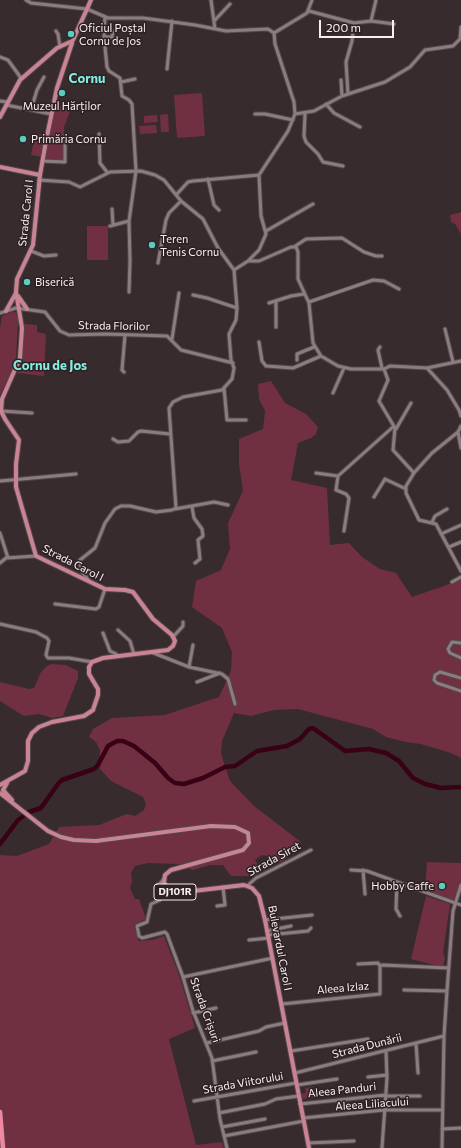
<!DOCTYPE html>
<html>
<head>
<meta charset="utf-8">
<style>
	body { margin:0 }
	#map { position:relative; width:461px; height:1148px; overflow:hidden; background:#382b2d; font-family:Commissioner,sans-serif }
	canvas { display:block }
	.scale { position:absolute; left:319px; top:20px; width:75px; height:18px; box-sizing:border-box; border:2px solid #f9eff1; border-top:0; padding-left:5px; font-size:12px; line-height:14px; white-space:nowrap; color:#f9eff1; -webkit-text-stroke:3px #2e2124; paint-order:stroke }
</style>
</head>
<body>
<div id="map">
<canvas width="461" height="1148"></canvas>
<div class="scale">200 m</div>
</div>
<script>
const g = document.querySelector('canvas').getContext('2d');
g.lineJoin = 'round';
function paint(path, color) {
  g.fillStyle = color;
  g.fill(path, 'evenodd');
}
function toPath(rows) {
  const path = new Path2D();
  for (const r of rows) {
    path.moveTo(r[0], r[1]);
    for (let i = 2; i < r.length; i += 2) path.lineTo(r[i], r[i + 1]);
  }
  return path;
}
function strokePath(path, color, width, dash) {
  g.strokeStyle = color;
  g.lineWidth = width;
  g.lineCap = dash ? 'butt' : 'round';
  g.setLineDash(dash || []);
  g.stroke(path);
}
function label(font, color, halo, rows, align = 'center') {
  g.font = font + ' Commissioner,sans-serif';
  g.lineWidth = 3;
  g.setLineDash([]);
  g.textBaseline = 'middle';
  g.strokeStyle = halo;
  g.fillStyle = color;
  for (const [text, x, y, turn = 0] of rows) {
    g.save();
    g.translate(x, y);
    g.rotate((+turn || 0) * Math.PI / 180);
    g.textAlign = isNaN(turn) ? turn : align;
    if (halo) g.strokeText(text, 0, 0);
    g.fillText(text, 0, 0);
    g.restore();
  }
}
paint(toPath([
	[202,93,205,136,177,138,174,95],
	[54,105,71,109,64,127,63,162,43,161],
	[168,114,169,132,161,132,160,115],
	[157,115,158,122,144,123,144,116],
	[156,125,157,133,140,134,139,126],
	[35,134,45,135,42,157,31,155],
	[461,212,461,234,455,224,451,222,450,215],
	[87,226,108,226,108,260,87,260],
	[12,312,15,312,17,315,18,321,16,357,13,368,0,395,0,328,2,316],
	[24,324,37,325,37,332,46,334,44,376,17,373,22,358],
	[271,381,285,403,306,414,318,427,316,434,311,438,298,443,291,480,327,488,330,545,349,543,362,557,380,569,396,573,412,597,461,580,461,758,451,753,421,744,406,742,386,737,373,729,298,709,274,710,251,716,234,713,222,741,221,754,230,781,254,806,301,842,285,860,278,863,272,862,267,856,262,855,255,860,261,871,254,876,231,876,223,865,210,865,193,870,178,864,148,863,135,866,131,873,132,882,130,888,135,899,139,899,146,919,134,925,139,941,152,940,164,936,179,975,195,1028,169,1039,196,1145,222,1142,224,1148,0,1148,0,855,17,856,49,844,59,827,99,825,127,814,135,816,144,810,146,804,143,797,111,781,100,769,100,750,96,742,89,737,93,729,112,718,165,715,219,697,231,671,232,652,222,628,192,607,196,581,221,570,230,549,228,523,243,491,239,464,239,439,263,429,265,411,259,399,258,384],
	[51,664,66,665,78,671,78,678,63,716,52,718,39,714,24,716,0,701,0,682,29,689,34,688,41,672,46,667],
	[427,862,461,863,461,882,454,901,425,890],
	[426,896,450,904,443,953,445,958,443,967,411,959],
	[313,1087,315,1097,302,1099,301,1094,306,1093,305,1088]
]), '#703042');
strokePath(toPath([
	[0,844,18,820,29,812,41,808,58,784,62,780,94,769,98,765,108,746,117,741,123,741,134,746,155,763,168,778,175,783,184,784,203,778,225,767,235,766,257,751,287,746,300,739,309,729,313,728,345,751,369,749,386,753,399,761,413,778,425,784,441,788,461,787]
]), '#380115', 4.5);
const minor = toPath([
	[26,0,31,3,87,9,108,18,143,18,195,25,226,31,268,29,274,33],
	[211,0,215,29],
	[309,11,354,23,371,21,394,24],
	[105,17,104,37,107,67,109,71,120,78,122,96,129,100,132,104,136,171,129,221,130,261,129,292],
	[215,20,230,4],
	[371,21,376,0],
	[56,31,58,34,60,47],
	[274,33,307,13,312,0],
	[104,37,112,37,113,32],
	[0,57,8,60,21,78],
	[167,69,172,21],
	[341,80,342,96],
	[121,82,135,79],
	[348,94,346,62,352,41,354,23],
	[0,101,7,102],
	[326,104,334,113,360,127],
	[6,105,51,114],
	[31,110,37,90,44,77],
	[255,114,265,114,293,120],
	[295,114,314,111,342,96,385,82,410,67,425,50,453,46,460,39,461,27],
	[305,114,304,136,306,142,318,154,323,162,343,166],
	[99,134,100,163,107,172],
	[42,161,65,162,65,136],
	[208,179,214,205,219,210],
	[39,180,69,182,80,187,110,172,141,171,155,175,164,180,181,201,203,219,218,248,234,270,237,308,236,320,229,334,231,360,234,368,232,379,222,390,183,397,173,402,169,408,176,508,172,510,156,512,130,506,121,506,115,509,105,523,95,548,80,560,81,570,89,581],
	[176,195,188,182,193,181,259,175],
	[112,209,113,225],
	[110,226,129,221],
	[266,231,313,204],
	[294,247,306,239,342,238,364,252,376,256,382,256],
	[31,251,44,256,56,255],
	[248,261,259,250,266,234,261,216,259,175,288,131,295,114,294,102,275,44,274,33],
	[158,263,166,220,169,213,181,201],
	[234,270,248,261,259,261,291,247,296,247,298,252,298,279,309,303,313,343,321,356,338,366,351,369,384,369,390,366,427,368,461,361],
	[193,295,207,298,237,308],
	[276,301,276,327],
	[309,302,373,280,384,281,399,289],
	[269,303,291,296,304,294],
	[0,313,16,308,45,312,60,331,69,335,105,334,167,336,181,350,233,363],
	[445,329,453,362],
	[172,339,179,293],
	[259,342,262,361,266,366,293,368,321,356],
	[380,347,378,350,382,368],
	[297,360,297,354,314,347],
	[427,368,447,390,459,410,461,416],
	[384,369,388,380,379,401,395,428,393,450,414,473,406,486,406,493,419,520,436,524,461,571],
	[124,372,122,370,125,335],
	[224,388,227,420,246,420],
	[333,393,344,368],
	[1,411,32,413],
	[396,429,411,403],
	[458,432,461,448],
	[113,439,118,442,129,441,138,432,141,431,170,434],
	[316,473,338,476],
	[413,474,432,453,458,432,461,426],
	[0,481,76,474],
	[374,497,385,479,406,489],
	[192,507,194,518,202,529,203,536,198,540,200,559,195,563],
	[175,509,214,502,228,505],
	[432,522,435,516,447,509],
	[344,531,349,498,346,494,336,490,338,476,394,426],
	[0,533,8,558],
	[441,534,461,525],
	[449,547,461,542],
	[0,563,6,558,36,556],
	[452,582,461,577],
	[55,604,96,609,99,607,105,589],
	[0,624,36,632,47,638,49,641,46,655,48,658,69,658,92,662],
	[118,630,130,641,134,654],
	[103,633,110,651,116,654,117,656],
	[173,637,183,626,183,622],
	[461,643,452,642,448,649,450,653,461,658],
	[151,652,189,667,222,674,228,679,235,704],
	[189,667,193,645],
	[461,678,440,672,435,675,434,680,437,683,461,691],
	[197,682,220,673],
	[351,870,367,871,461,905],
	[363,870,365,894],
	[164,879,158,886,162,896,160,900,151,904,147,922,137,926,139,936,142,938,165,932,167,934,183,977,193,1011,212,1058,220,1119,227,1148],
	[397,882,396,909,400,916],
	[247,886,256,878,311,850],
	[217,906,225,905,223,887],
	[265,920,312,915],
	[267,931,291,926],
	[268,935,308,931,311,928],
	[249,940,269,938],
	[358,964,378,963,380,966],
	[380,966,382,965,449,968],
	[183,977,273,958],
	[404,990,447,991],
	[282,1004,380,994,380,966],
	[193,1013,216,1008],
	[207,1043,259,1031,266,1027,285,1023],
	[416,1043,418,1073],
	[291,1051,368,1039],
	[212,1061,256,1052],
	[295,1073,444,1036],
	[368,1077,387,1075],
	[297,1085,337,1079],
	[385,1096,420,1096],
	[194,1101,296,1083],
	[300,1104,386,1095],
	[219,1113,265,1104,276,1099,299,1096],
	[303,1118,384,1110,442,1110],
	[222,1127,265,1119],
	[442,1129,461,1128],
	[224,1136,304,1121],
	[308,1143,354,1141],
	[382,1148,387,1078,386,1051],
	[442,1148,444,1036,447,991,453,911,461,885]
]);
const major = toPath([
	[73,40,91,0],
	[0,117,20,80,57,48,70,42],
	[0,167,40,175],
	[18,296,27,309],
	[6,311,16,293],
	[7,783,3,790,12,800],
	[0,785,25,771,28,761,28,741,32,733,39,727,52,722,84,716,93,710,98,695,98,689,89,674,89,667,92,662,103,658,168,650,173,646,175,641,172,635,153,619,133,592,125,590,105,589,36,556,16,487,16,464,19,440,5,419,1,411,2,399,20,358,22,328,16,292,17,279,33,245,40,175,46,141,57,88,72,43],
	[0,793,48,831,61,837,74,840,96,841,211,826,235,827,248,833,249,843,243,850,171,870,165,875,164,882,167,889,176,893,244,885,252,888,259,896,265,920,309,1148]
]);
const highway = toPath([
	[0,1112,3,1148]
]);
strokePath(minor, '#53484b', 5);
strokePath(major, '#53484b', 6);
strokePath(highway, '#53484b', 6);
strokePath(minor, '#8c7c7f', 3);
strokePath(major, '#c98393', 4);
strokePath(highway, '#f287a1', 4.5);
for (const [x, y, r, color] of [
	[71,34,4,"#58cec0"],
	[62,93,4,"#58cec0"],
	[23,139,4,"#58cec0"],
	[152,245,4,"#58cec0"],
	[27,282,4,"#58cec0"],
	[442,886,4,"#58cec0"]
]) {
  const dot = new Path2D();
  dot.arc(x, y, r, 0, 2 * Math.PI);
  g.fillStyle = color;
  g.fill(dot);
  strokePath(dot, '#2e2124', 1.5);
}
for (const [x, y, w] of [
	[175,892,42]
]) {
  const box = new Path2D();
  box.roundRect(x - w / 2, y - 8, w, 16, 3);
  g.fillStyle = '#2e2124';
  g.fill(box);
  strokePath(box, '#f9eff1', 1);
}
label('bold 10px', '#f9eff1', null, [
	["DJ101R",175,892]
]);
label('11px', '#f9eff1', '#2e2124', [
	["Oficiul Poștal",79,28],
	["Cornu de Jos",79,41],
	["Muzeul Hărților",62,106,"center"],
	["Primăria Cornu",31,139],
	["Teren",160,239],
	["Tenis Cornu",160,252],
	["Biserică",35,282],
	["Hobby Caffe",434,886,"right"]
], 'left');
label('11px', '#f9eff1', '#2e2124', [
	["Strada Carol I",26,213,-84],
	["Strada Florilor",114,326,1],
	["Strada Carol I",73,563,27],
	["Strada Siret",274,859,-29],
	["Bulevardul Carol I",280,948,79],
	["Aleea Izlaz",343,988,-5],
	["Strada Crișuri",205,1010,70],
	["Strada Dunării",367,1046,-14],
	["Strada Viitorului",243,1083,-10],
	["Aleea Panduri",342,1090,-6],
	["Aleea Liliacului",372,1104,-4]
]);
label('bold 13px', '#84ecdf', '#2e2124', [
	["Cornu",87,79],
	["Cornu de Jos",50,366]
]);
</script>
</body>
</html>
